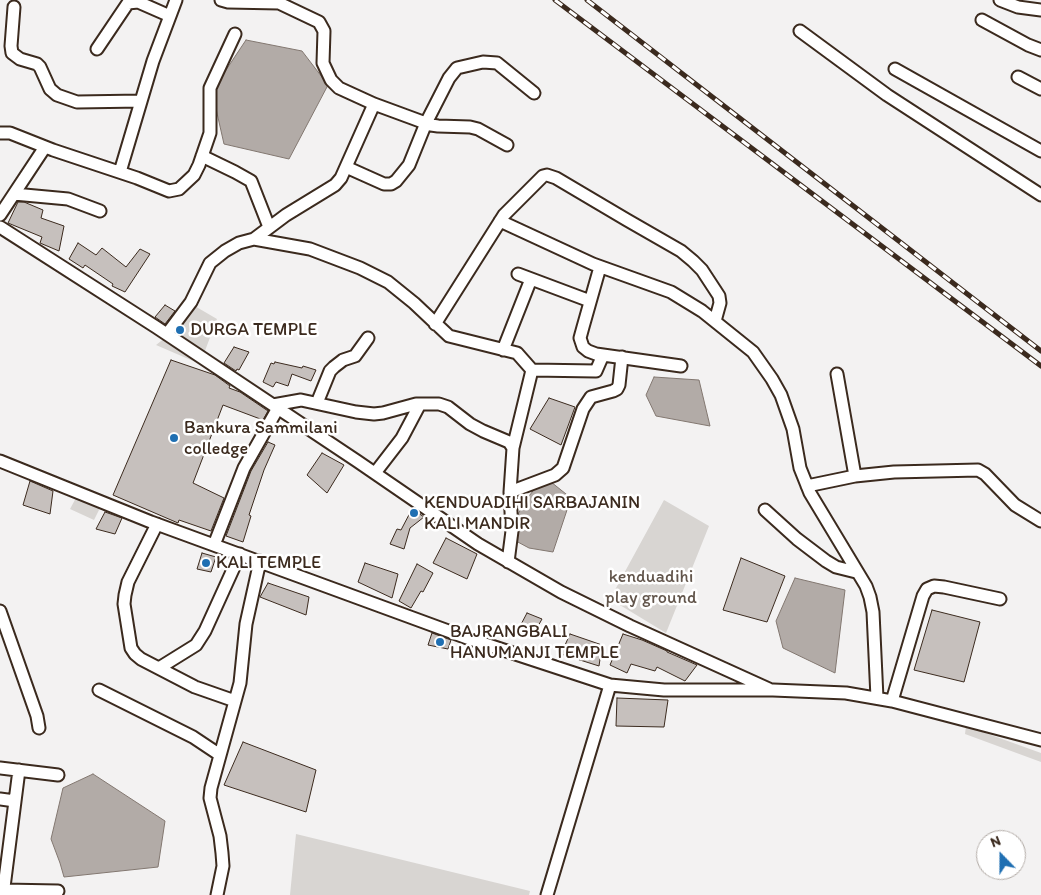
<!DOCTYPE html>
<html>
<head>
<meta charset="utf-8">
<style>
	body { margin:0 }
	#map { position:relative; width:1041px; height:895px; overflow:hidden; background:#f3f2f2; font-family:Itim,sans-serif }
	canvas { display:block }
	.north { position:absolute; left:976px; top:830px; width:50px; height:50px; box-sizing:border-box; background:#fff; border:1px solid #b1aaa5; border-radius:50%; rotate:338deg; font-size:14px; font-weight:700; line-height:20px; text-align:center; color:#3b2a1e }
	.north::after { content:''; display:block; margin:auto; width:18px; height:22px; background:#1f6fb2; clip-path:polygon(50% 0,100% 100%,50% 72%,0 100%) }
</style>
</head>
<body>
<div id="map">
<canvas width="1041" height="895"></canvas>
<div class="north">N</div>
</div>
<script>
const g = document.querySelector('canvas').getContext('2d');
g.lineJoin = 'round';
function paint(path, color) {
  g.fillStyle = color;
  g.fill(path, 'evenodd');
}
function toPath(rows) {
  const path = new Path2D();
  for (const r of rows) {
    path.moveTo(r[0], r[1]);
    for (let i = 2; i < r.length; i += 2) path.lineTo(r[i], r[i + 1]);
  }
  return path;
}
function strokePath(path, color, width, dash) {
  g.strokeStyle = color;
  g.lineWidth = width;
  g.lineCap = dash ? 'butt' : 'round';
  g.setLineDash(dash || []);
  g.stroke(path);
}
function label(font, color, halo, rows, align = 'center') {
  g.font = font + ' Itim,sans-serif';
  g.lineWidth = 5;
  g.setLineDash([]);
  g.textBaseline = 'middle';
  g.strokeStyle = halo;
  g.fillStyle = color;
  for (const [text, x, y, turn = 0] of rows) {
    g.save();
    g.translate(x, y);
    g.rotate((+turn || 0) * Math.PI / 180);
    g.textAlign = isNaN(turn) ? turn : align;
    if (halo) g.strokeText(text, 0, 0);
    g.fillText(text, 0, 0);
    g.restore();
  }
}
paint(toPath([
	[193,305,217,319,200,364,156,345,171,333],
	[77,496,102,504,94,520,70,509],
	[664,500,709,526,666,633,610,599],
	[966,726,1041,753,1041,762,965,734],
	[296,834,530,891,529,895,290,895]
]), '#d8d5d2');
const water = toPath([
	[246,40,302,51,328,85,289,159,224,144,212,91,246,40],
	[654,377,699,380,710,426,656,416,646,395,654,377],
	[551,482,571,498,553,552,529,548,516,541,517,516,526,500,536,487,551,482],
	[795,578,845,590,835,673,783,648,776,621,795,578],
	[93,774,165,821,158,867,64,877,60,863,51,839,63,788,93,774]
]);
paint(water, '#b2aba7');
strokePath(water, '#827770', 1);
const building = toPath([
	[18,202,24,202,43,210,41,218,64,226,59,251,40,243,42,237,8,223,18,202],
	[78,243,96,255,102,248,126,267,140,249,150,254,125,292,112,286,113,284,85,265,83,268,69,259,78,243],
	[165,305,175,311,165,324,155,317,165,305],
	[234,347,249,352,239,370,237,369,236,371,224,363,234,347],
	[171,360,215,375,230,386,229,388,240,392,268,411,263,420,223,405,193,483,224,498,211,531,179,520,178,523,113,495,171,360],
	[275,362,302,368,303,366,316,370,311,381,292,374,288,386,276,382,273,387,263,382,271,363,274,364,275,362],
	[549,398,575,407,561,445,530,429,549,398],
	[268,442,275,445,264,470,249,515,251,516,243,542,226,536,251,471,268,442],
	[322,453,344,465,327,493,307,475,322,453],
	[30,481,53,491,50,514,23,505,30,481],
	[412,509,424,517,410,528,404,549,390,544,397,529,401,530,412,509],
	[105,512,122,518,115,534,96,529,105,512],
	[446,538,477,554,467,579,433,563,446,538],
	[202,553,216,557,211,572,197,569,202,553],
	[741,558,785,576,767,622,723,610,741,558],
	[365,563,398,574,392,598,358,582,365,563],
	[417,564,433,573,423,592,421,591,411,608,399,601,417,564],
	[268,583,309,597,306,615,260,597,268,583],
	[932,610,980,622,964,682,914,670,932,610],
	[527,613,542,619,532,637,517,632,527,613],
	[432,633,451,640,448,649,428,645,432,633],
	[570,634,602,645,599,666,561,654,570,634],
	[623,634,642,640,667,651,667,652,697,665,685,681,657,667,655,671,631,664,627,673,610,665,623,634],
	[617,698,668,700,664,727,616,726,617,698],
	[243,742,316,770,306,812,224,785,243,742]
]);
paint(building, '#c6c0bd');
strokePath(building, '#3b2a1e', 1);
const street = toPath([
	[221,0,228,2,279,3,319,22,324,31,323,63,331,80,339,88,374,104,431,125,438,126,470,127,478,129,507,145],
	[1000,0,1018,7,1041,10],
	[14,7,11,46,12,53,20,59,37,64,40,67,50,89,57,95,77,102,141,101],
	[982,20,1028,45,1041,50],
	[800,31,887,95,1041,195],
	[97,49,128,3,138,2,170,16],
	[895,69,1041,151],
	[1018,77,1041,89],
	[0,133,10,133,53,150,137,178,169,191,179,189,194,175,199,165,210,133,210,88,235,34],
	[202,156,235,172,251,181,269,227],
	[346,167,384,184,391,184,396,181,409,165,426,123,449,78,457,68,483,62,497,63,534,93],
	[120,172,153,61,176,0],
	[14,194,68,199,100,211],
	[0,215,45,147],
	[500,221,593,264,671,292,702,311,753,352,772,379,781,395,793,429,800,468,810,493,866,586,870,597,873,612,877,698],
	[0,227,156,327,357,461,478,544,561,592,630,626,769,689],
	[254,239,286,215,335,185,341,178,374,104],
	[600,267,583,327,580,338,583,347,588,351,596,354,681,366],
	[518,274,590,301],
	[435,324,504,215,543,176,547,175,556,178,627,220,681,251,693,261,702,270,719,296,720,303,715,321],
	[167,334,191,302,210,263,225,251,239,243,254,239,310,249,360,268,388,282,414,303,449,336,517,353,532,370,596,371,603,355],
	[503,350,531,279],
	[837,374,855,476],
	[317,403,330,371,334,367,343,360,355,356,368,338],
	[273,405,301,400,356,412,374,414,383,413,416,404,439,404,448,407,470,424,483,431,509,442,513,448,510,492,512,531,508,562],
	[513,448,532,370],
	[0,461,151,522,470,639,610,685,664,690,773,690,846,693,892,701,1041,740],
	[375,473,402,438,420,404],
	[807,486,855,476,894,472,978,470,985,474,1015,505,1041,521],
	[510,492,555,475,563,468,583,409,591,397,613,391,617,389,619,385,622,357],
	[765,510,797,539,826,561,836,567,856,572],
	[157,524,128,582,125,595,124,604,131,648,135,654,141,659,195,687,235,701],
	[214,545,244,468,278,408],
	[0,611,37,716,39,728],
	[159,668,196,645,205,631,240,554],
	[99,690,193,737,220,755],
	[892,701,923,596,927,589,934,586,944,587,1000,599],
	[0,768,58,775],
	[0,799,15,801],
	[4,890,58,891],
	[3,895,19,770],
	[217,895,223,866,222,853,220,836,210,798,211,788,240,683,246,624,260,561],
	[547,895,610,685]
]);
strokePath(street, '#3b2a1e', 15);
strokePath(street, '#fff', 11);
const rail = toPath([
	[555,0,1041,366],
	[587,0,1041,351]
]);
strokePath(rail, '#3b2a1e', 5);
strokePath(rail, '#fff', 3, [9]);
for (const [x, y, r, color] of [
	[180,330,5,"#1f6fb2"],
	[174,438,5,"#1f6fb2"],
	[414,513,5,"#1f6fb2"],
	[206,563,5,"#1f6fb2"],
	[440,642,5,"#1f6fb2"]
]) {
  const dot = new Path2D();
  dot.arc(x, y, r, 0, 2 * Math.PI);
  g.fillStyle = color;
  g.fill(dot);
  strokePath(dot, '#fff', 2);
}
label('18px', '#3b2a1e', '#fff', [
	["DURGA TEMPLE",190,330],
	["Bankura Sammilani",184,428],
	["colledge",184,449],
	["KENDUADIHI SARBAJANIN",424,503],
	["KALI MANDIR",424,524],
	["KALI TEMPLE",216,563],
	["BAJRANGBALI",450,632],
	["HANUMANJI TEMPLE",450,653]
], 'left');
label('18px', '#62554b', '#fff', [
	["kenduadihi",651,577],
	["play ground",651,598]
]);
</script>
</body>
</html>
